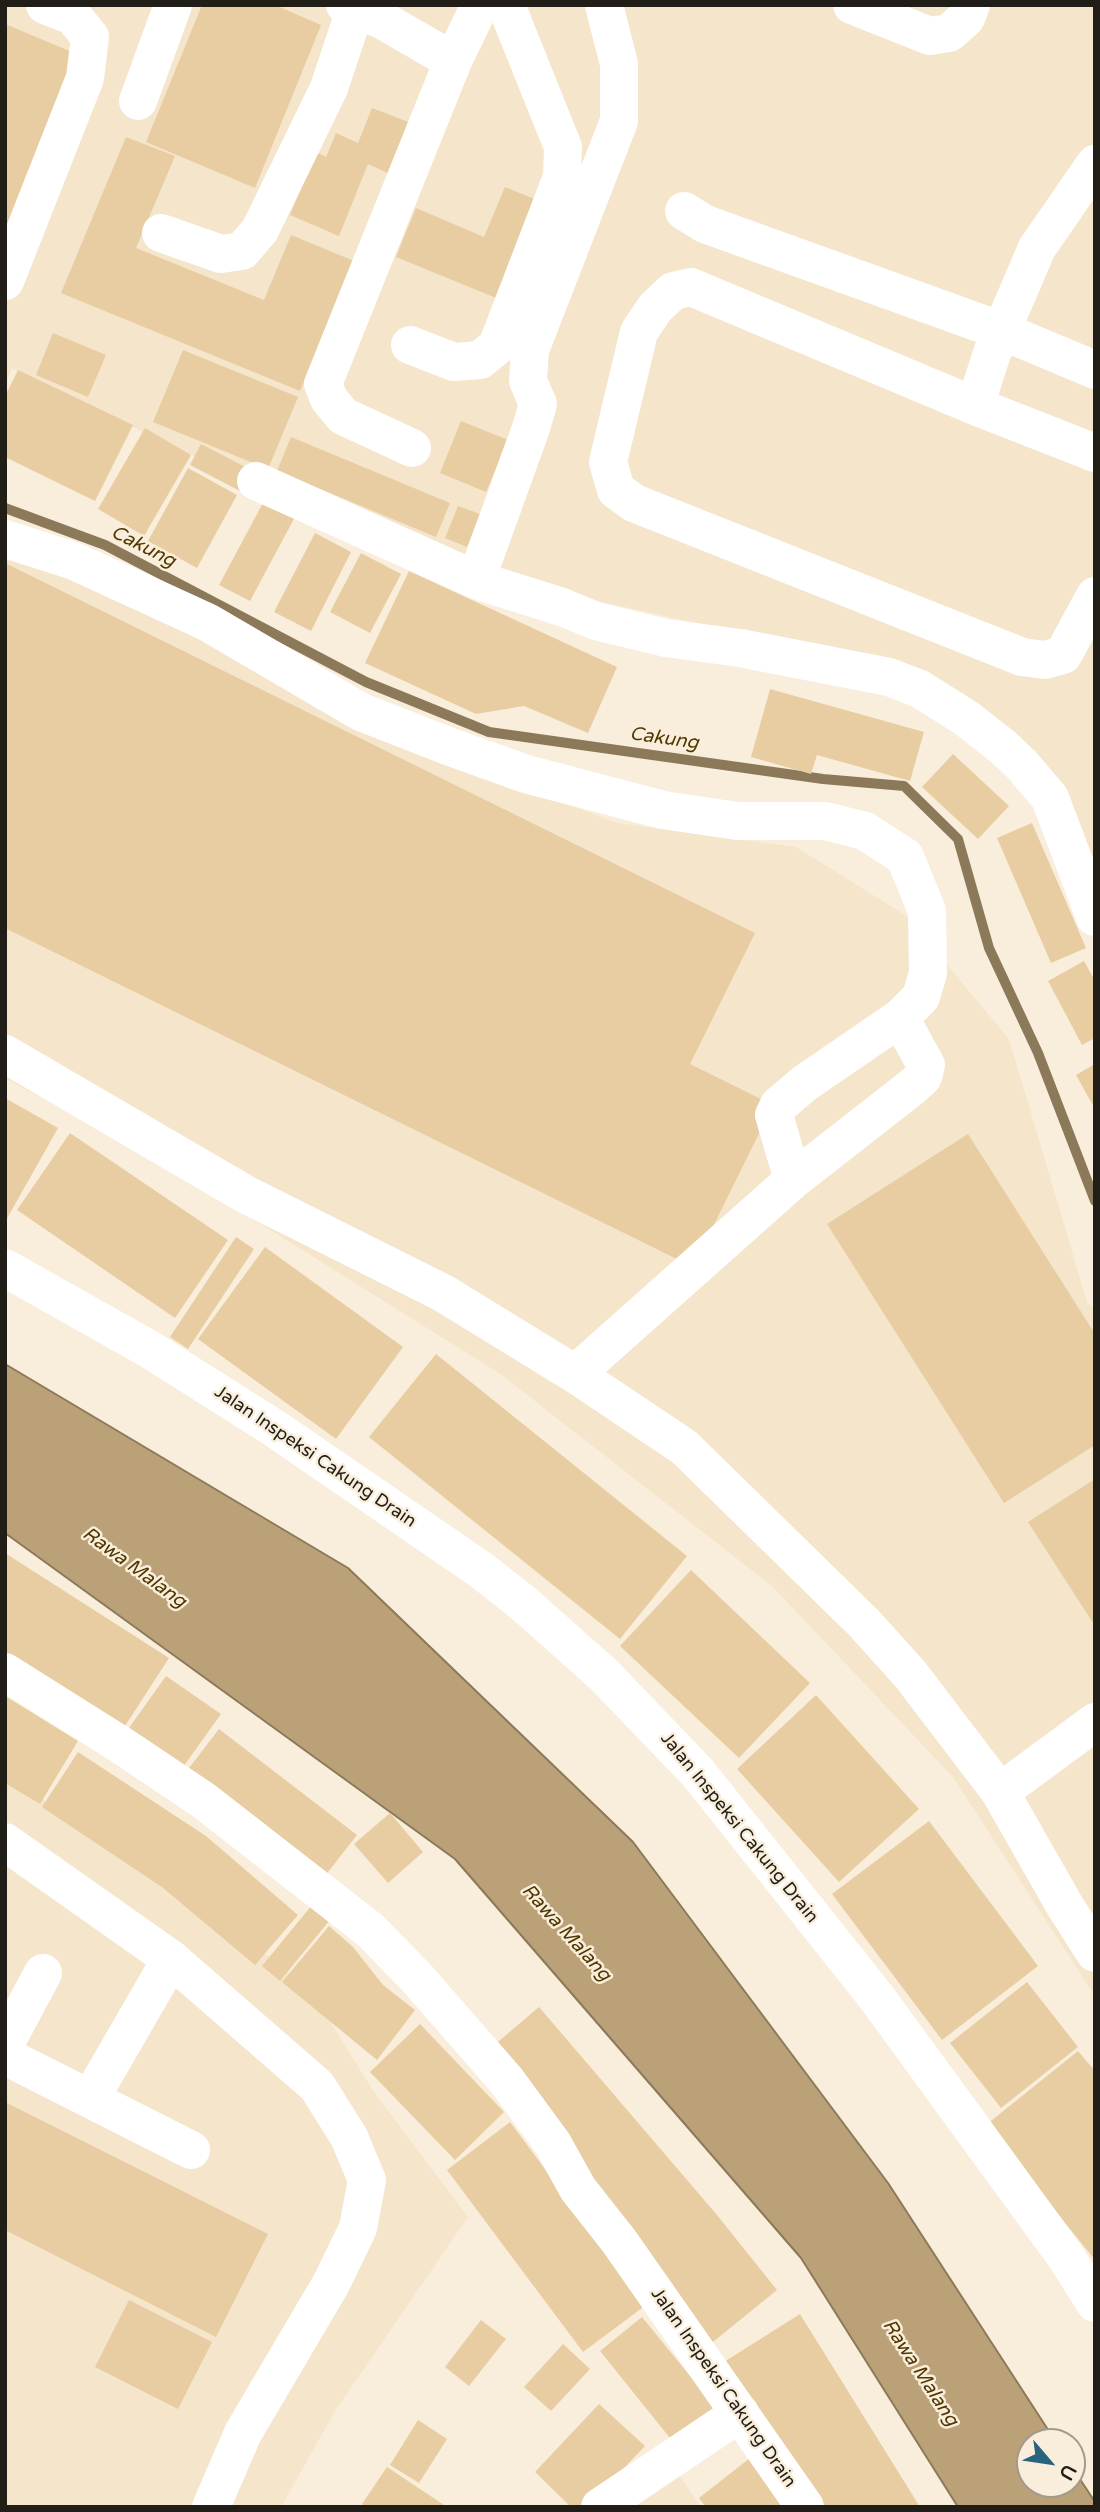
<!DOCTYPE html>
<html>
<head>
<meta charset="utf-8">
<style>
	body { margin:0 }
	#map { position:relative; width:1100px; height:2512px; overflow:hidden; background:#f9eedb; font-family:"Varela Round",sans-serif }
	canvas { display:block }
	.frame { position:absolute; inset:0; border:7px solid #211d17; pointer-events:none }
	.north { position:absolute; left:1016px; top:2428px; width:70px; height:70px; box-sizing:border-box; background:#f9eedb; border:2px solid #a39a8d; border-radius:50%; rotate:119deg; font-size:19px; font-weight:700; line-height:28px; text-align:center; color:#211d17 }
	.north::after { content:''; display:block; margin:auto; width:24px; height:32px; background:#2a637d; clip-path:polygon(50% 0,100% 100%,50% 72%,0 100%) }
</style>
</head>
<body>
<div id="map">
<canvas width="1100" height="2512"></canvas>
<div class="frame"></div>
<div class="north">U</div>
</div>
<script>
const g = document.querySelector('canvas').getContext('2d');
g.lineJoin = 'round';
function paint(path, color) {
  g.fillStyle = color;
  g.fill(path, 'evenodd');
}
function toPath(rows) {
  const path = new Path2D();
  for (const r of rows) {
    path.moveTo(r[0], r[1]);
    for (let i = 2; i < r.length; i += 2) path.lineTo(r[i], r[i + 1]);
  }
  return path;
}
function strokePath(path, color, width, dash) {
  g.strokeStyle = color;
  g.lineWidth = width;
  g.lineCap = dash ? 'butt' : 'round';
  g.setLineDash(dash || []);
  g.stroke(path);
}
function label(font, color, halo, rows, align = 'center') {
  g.font = font + ' "Varela Round",sans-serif';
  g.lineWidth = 5;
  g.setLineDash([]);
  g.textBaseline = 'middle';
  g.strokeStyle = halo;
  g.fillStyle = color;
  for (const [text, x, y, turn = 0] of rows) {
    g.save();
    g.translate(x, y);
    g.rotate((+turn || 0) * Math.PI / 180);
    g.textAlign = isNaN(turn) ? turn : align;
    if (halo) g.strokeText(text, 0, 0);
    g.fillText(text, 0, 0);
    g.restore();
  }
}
paint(toPath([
	[5,5,1095,5,1095,894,1035,767,934,676,602,602,441,577,12,368,5,384],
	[5,533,425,749,617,823,796,847,905,915,1009,1039,1087,1302,1095,1310,1095,1996,953,1777,772,1586,499,1373,176,1171,5,1078],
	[5,1774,198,1902,308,1987,374,2092,468,2217,335,2411,281,2507,5,2507],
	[670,2462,701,2507,617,2507]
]), '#f4e5cb');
const water = toPath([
	[5,1364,348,1568,633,1842,888,2183,1056,2442,1030,2442,1030,2484,1072,2484,1072,2467,1095,2502,1095,2507,958,2507,801,2258,455,1859,5,1533,5,1364]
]);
paint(water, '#baa177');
strokePath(water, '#8c795a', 2);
strokePath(toPath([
	[5,508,105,545,366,682,489,732,823,779,904,786,958,839,989,948,1038,1053,1095,1201]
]), '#8c795a', 10);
paint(toPath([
	[202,5,275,5,321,25,255,188,146,142],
	[5,24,79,55,5,232],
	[372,108,411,123,390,174,368,164,339,236,290,215,316,152,326,157,336,133,358,143],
	[126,137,175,156,136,248,264,300,291,235,354,261,300,391,61,293],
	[505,187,547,204,506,302,396,257,416,208,484,237],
	[53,333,106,355,88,397,36,375],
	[183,350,298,397,268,469,153,422],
	[18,370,133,425,95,501,5,457,5,396],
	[461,421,508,440,486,492,440,473],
	[145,428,191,455,144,536,98,509],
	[291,437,450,503,436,537,277,471],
	[201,444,251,470,240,491,190,465],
	[188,468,237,495,197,568,148,541],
	[264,501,295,517,250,601,219,585],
	[458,506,480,514,467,547,445,538],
	[315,533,351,552,311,631,274,612],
	[361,553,401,574,370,633,330,612],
	[5,563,755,933,690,1064,773,1105,693,1267,5,928],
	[409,571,617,667,588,733,524,706,476,714,365,663],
	[770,689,924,732,910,781,817,755,811,774,751,757],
	[953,754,1009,806,978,839,922,787],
	[1032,823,1086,948,1051,963,997,838],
	[1084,961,1095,981,1095,1038,1082,1045,1048,981],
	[1095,1064,1095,1109,1076,1075],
	[5,1098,58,1128,5,1222],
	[70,1133,228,1240,175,1318,17,1210],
	[968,1134,1095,1334,1095,1445,1004,1503,827,1224],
	[236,1237,254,1249,188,1349,170,1337],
	[265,1247,403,1347,336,1439,198,1339],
	[436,1354,687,1556,620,1639,369,1437],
	[1095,1479,1095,1626,1028,1522],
	[5,1553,169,1658,116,1740,5,1670],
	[691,1570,810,1683,739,1758,620,1646],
	[166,1676,221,1714,178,1774,124,1735],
	[816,1695,919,1809,839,1882,737,1769],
	[5,1696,78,1741,40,1804,5,1783],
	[219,1729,357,1835,317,1886,179,1781],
	[78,1752,206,1836,298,1915,255,1965,162,1887,42,1807],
	[390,1813,423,1852,388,1883,354,1844],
	[929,1821,1038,1966,942,2040,832,1894],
	[312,1905,330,1920,280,1981,262,1966],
	[329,1926,353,1947,383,1985,415,2010,377,2060,282,1982],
	[1027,1982,1078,2047,1001,2108,950,2043],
	[539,2007,717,2215,777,2290,708,2346,486,2052],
	[420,2024,504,2112,455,2160,370,2072],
	[1078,2051,1095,2071,1095,2260,986,2125],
	[5,2102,268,2234,216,2337,5,2230],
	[510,2122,646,2305,583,2352,447,2170],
	[129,2300,212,2342,178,2409,95,2367],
	[800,2314,920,2507,813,2507,724,2362],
	[642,2317,716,2408,674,2443,600,2351],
	[481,2320,506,2339,469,2386,445,2367],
	[563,2344,590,2369,551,2411,524,2387],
	[599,2404,645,2446,587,2507,571,2507,535,2472],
	[418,2420,447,2439,419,2483,390,2465],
	[750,2458,788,2507,706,2507,699,2498],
	[387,2467,447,2507,366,2507,362,2504]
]), '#e7cda1');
strokePath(toPath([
	[345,5,384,21,453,61],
	[852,5,930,36,949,33,966,18,971,5],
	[138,101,173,5],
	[684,211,705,224,1002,331,1095,370],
	[161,233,221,254,242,251,260,230,329,88,355,10],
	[5,281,85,78,90,37,73,16,45,5],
	[410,345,454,362,480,360,497,346,562,177,563,147,506,5],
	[975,406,992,353,1037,248,1095,164],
	[412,448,343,416,329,399,323,384,453,61,480,5],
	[1095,453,975,406,691,287,673,291,655,308,639,332,608,462,616,490,634,503,1022,657,1045,660,1063,655,1095,596],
	[256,481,476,580,562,607,596,621,666,638,740,648,889,677,920,689,966,718,1003,747,1022,765,1050,798,1095,917],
	[5,539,74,561,207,622,361,712,448,746,526,774,663,810,737,821,825,821,865,831,905,857,927,911,928,973,921,997,900,1018,805,1083,779,1105,774,1115,793,1180,912,1087,923,1077,926,1065,900,1018],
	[476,580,531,428,538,404,528,381,530,350,619,121,619,64,604,5],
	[5,1054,245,1194,443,1293,575,1374,684,1447,864,1623,910,1674,1000,1792,1065,1906,1095,1953],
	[5,1268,149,1349,274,1428,481,1570,523,1603,604,1675,698,1773,877,1998,1066,2257,1095,2303],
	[575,1374,793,1180],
	[5,1672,121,1745,203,1800,370,1930,416,1977,506,2080,553,2144,578,2189,619,2241,805,2507],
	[1000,1792,1095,1722],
	[5,1842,171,1959,317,2086,349,2137,367,2180,358,2228,332,2282,243,2433,211,2507],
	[5,2044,43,1973],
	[5,2056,191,2150],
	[90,2099,171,1959],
	[600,2507,740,2413]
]), '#fff', 38);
label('18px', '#211d17', '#f9eedb', [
	["Jalan Inspeksi Cakung Drain",315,1457,34],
	["Jalan Inspeksi Cakung Drain",739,1828,51],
	["Jalan Inspeksi Cakung Drain",723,2388,55]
]);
label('italic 19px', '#503700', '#f9eedb', [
	["Cakung",143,547,27],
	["Cakung",664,739,8],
	["Rawa Malang",134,1568,36],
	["Rawa Malang",566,1933,48],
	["Rawa Malang",920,2373,57]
]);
</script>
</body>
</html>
